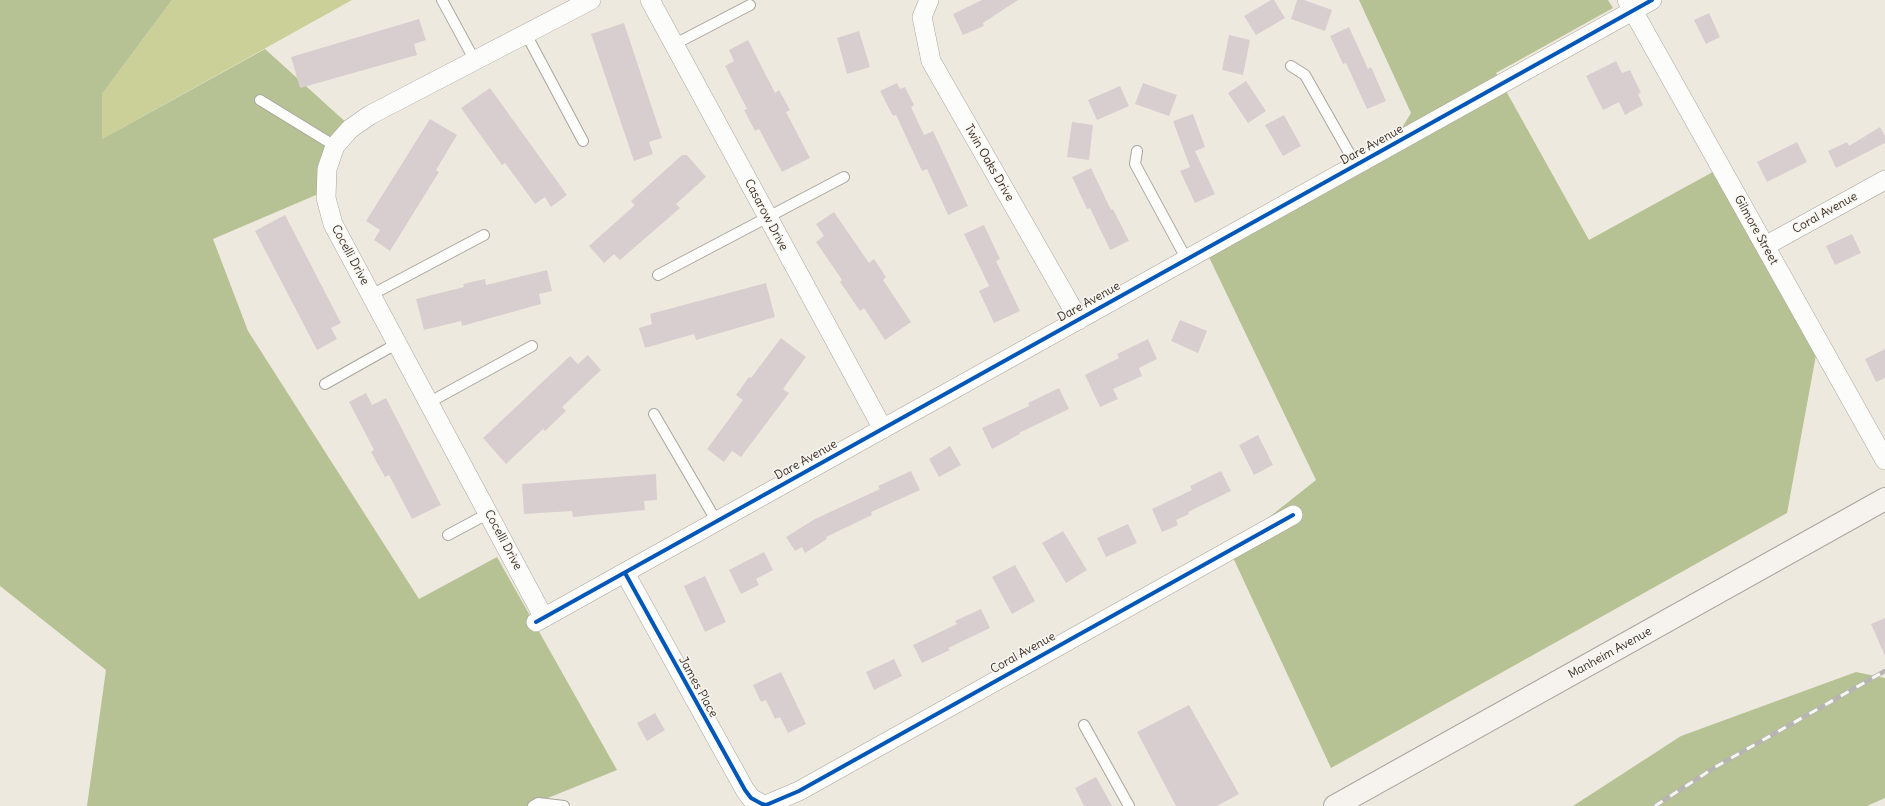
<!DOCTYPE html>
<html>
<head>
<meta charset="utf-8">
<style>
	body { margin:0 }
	canvas { display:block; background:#eee9df }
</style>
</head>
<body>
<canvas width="1885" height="806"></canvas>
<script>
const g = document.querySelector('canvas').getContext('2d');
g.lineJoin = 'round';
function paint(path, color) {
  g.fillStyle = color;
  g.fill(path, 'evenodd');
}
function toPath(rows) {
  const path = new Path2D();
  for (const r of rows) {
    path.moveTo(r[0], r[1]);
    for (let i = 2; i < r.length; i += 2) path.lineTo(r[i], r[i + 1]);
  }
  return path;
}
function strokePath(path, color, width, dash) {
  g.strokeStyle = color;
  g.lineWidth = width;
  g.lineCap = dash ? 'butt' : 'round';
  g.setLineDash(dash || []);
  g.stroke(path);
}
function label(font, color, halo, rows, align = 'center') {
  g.font = font + ' Delius,sans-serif';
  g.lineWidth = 3;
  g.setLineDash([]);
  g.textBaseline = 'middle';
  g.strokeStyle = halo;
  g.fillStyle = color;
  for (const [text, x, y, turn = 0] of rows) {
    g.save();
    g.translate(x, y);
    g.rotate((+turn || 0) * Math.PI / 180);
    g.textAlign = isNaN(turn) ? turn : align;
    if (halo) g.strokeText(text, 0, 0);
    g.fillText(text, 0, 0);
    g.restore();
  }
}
paint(toPath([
	[172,0,352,0,102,139,102,94]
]), '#cad098');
paint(toPath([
	[0,0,172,0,102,94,102,139,265,49,349,125,323,192,213,239,248,331,419,599,497,557,617,770,528,806,87,806,106,670,0,586],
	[1359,0,1608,0,1613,8,1496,73,1589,240,1720,168,1818,344,1787,513,1331,768,1229,549,1316,480,1206,251,1388,151,1411,113],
	[1856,672,1885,678,1885,798,1867,806,1573,806,1681,736]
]), '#b6c293');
paint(toPath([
	[982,0,1018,0,983,23,984,26,963,35,953,14],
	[1271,0,1274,0,1285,18,1256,35,1244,16],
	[1297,0,1304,0,1332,10,1325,31,1291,19],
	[1709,13,1720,37,1706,44,1694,20],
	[419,19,426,40,414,44,417,55,300,88,291,57],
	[624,23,662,138,649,142,653,154,634,161,591,34],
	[1349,27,1368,69,1371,67,1386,101,1367,109,1346,63,1343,64,1330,36],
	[859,31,870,67,847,74,837,38],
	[1229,35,1250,40,1243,75,1222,70],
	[748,40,775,93,779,90,790,110,786,112,810,158,782,172,759,129,755,131,744,110,747,109,725,66,734,61,729,50],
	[1616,61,1622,73,1630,70,1641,93,1638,94,1643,105,1625,115,1619,102,1603,110,1586,76],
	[1246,81,1266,111,1248,123,1228,93],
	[897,83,900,89,905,87,914,105,911,107,924,135,933,131,968,206,948,215,927,169,922,171,896,115,893,116,880,91],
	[1143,83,1177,95,1169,116,1135,104],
	[1120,86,1129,106,1097,120,1088,100],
	[490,88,567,195,551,207,545,197,535,204,505,163,502,165,461,108],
	[1193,114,1205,147,1195,151,1215,194,1195,203,1180,171,1190,167,1173,121],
	[1284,115,1301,146,1283,156,1265,125],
	[430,119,457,135,436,170,439,172,390,251,374,240,380,230,366,221],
	[1072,122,1093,125,1089,160,1067,157],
	[1880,127,1885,136,1885,143,1836,168,1828,151,1847,142,1849,146],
	[1797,142,1807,162,1767,182,1757,162],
	[682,155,687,155,706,177,676,204,680,208,620,260,614,254,604,263,589,246,635,205,631,201],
	[1091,168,1111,210,1113,209,1129,241,1110,250,1090,208,1087,209,1072,177],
	[834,212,869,263,874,259,886,277,883,280,911,322,885,340,864,308,860,311,840,282,842,280,816,242,824,236,816,224],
	[285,215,341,323,331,328,337,339,317,350,255,231],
	[984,225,1000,259,996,261,1020,311,994,323,979,291,989,286,964,234],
	[1852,234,1861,253,1835,265,1826,246],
	[547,270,552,291,539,294,541,304,462,326,461,321,424,330,416,299,464,287,463,284,485,279,486,285],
	[766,283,775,317,696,340,694,334,645,348,639,328,652,324,650,314],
	[1180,320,1207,331,1198,353,1171,341],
	[781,338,806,357,783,389,789,393,741,457,732,451,724,462,707,449,743,400,736,395,749,377,751,378],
	[1148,339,1157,359,1139,368,1142,376,1113,389,1118,399,1100,407,1085,375,1119,358,1117,354],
	[1885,349,1885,378,1876,382,1865,359],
	[588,355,601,370,562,407,566,411,545,431,543,429,506,464,483,438,570,356,578,364],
	[1059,388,1069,409,1019,433,1020,434,992,449,982,428,1029,406,1028,403],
	[366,393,372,405,386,398,441,505,412,519,389,475,385,477,371,452,374,450,349,402],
	[1258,435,1273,465,1254,475,1239,445],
	[950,446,961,465,939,477,929,459],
	[911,471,920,490,871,512,872,515,826,537,827,539,805,553,802,547,795,551,786,537,815,519,880,489,878,486],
	[1221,471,1231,491,1188,512,1189,514,1176,520,1178,525,1162,532,1152,509,1192,490,1190,486],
	[656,474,657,500,644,501,645,510,573,517,572,511,524,514,522,484],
	[1128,524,1137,543,1106,557,1097,538],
	[1063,531,1087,570,1066,583,1042,543],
	[764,552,773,570,756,579,759,585,741,594,729,570],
	[1015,565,1035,601,1012,614,992,577],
	[705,576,726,622,705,632,684,586],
	[981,609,990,628,948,648,950,650,922,663,913,645,957,624,955,621],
	[1885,618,1885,656,1871,624],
	[894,659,902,676,874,690,866,672],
	[781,672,806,724,788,733,780,717,775,719,766,700,761,702,753,685],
	[1189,705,1239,794,1217,806,1176,806,1137,732],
	[655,713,665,730,647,741,637,723],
	[1096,777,1112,806,1084,806,1075,788]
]), '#d8ced0');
const lane = toPath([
	[442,0,475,61],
	[526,34,583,141],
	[675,44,750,5],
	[1291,66,1305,75,1356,165],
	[260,100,335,146],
	[1137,151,1135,164,1187,260],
	[658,275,844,177],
	[371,295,484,235],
	[325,384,398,343],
	[428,403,532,346],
	[654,414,717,522],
	[448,535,489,513],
	[1084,725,1129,806],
	[533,806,538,803,564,806]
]);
const street = toPath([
	[650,0,883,429],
	[929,0,922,17,931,61,1079,320],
	[1627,0,1885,460],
	[1765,246,1885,180],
	[625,573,745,790,751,798,762,804,766,805,799,791,1293,515],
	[544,618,333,224,326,198,327,169,335,146,350,129,370,115,591,0],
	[536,622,1652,0]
]);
const secondary = toPath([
	[1335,806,1885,499]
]);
strokePath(lane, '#aaa59e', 12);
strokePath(street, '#aaa59e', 20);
strokePath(secondary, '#aaa59e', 24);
strokePath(lane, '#fcfcfa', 10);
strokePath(street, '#fcfcfa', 19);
strokePath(secondary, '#f6f3ef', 22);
const rail = toPath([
	[1655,806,1717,766,1885,671]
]);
strokePath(rail, '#b7b4b1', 4.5);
strokePath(rail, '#f6f6f2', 3, [9]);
strokePath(toPath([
	[625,573,745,790,751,798,762,804,766,805,799,791,1293,515],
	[536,622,1652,0]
]), '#0057b8', 4);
label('12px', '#3b2a1e', '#f6f6f2', [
	["Dare Avenue",1372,145,-29],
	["Twin Oaks Drive",989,163,60],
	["Coral Avenue",1825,213,-29],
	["Casarow Drive",766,215,62],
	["Gilmore Street",1756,230,61],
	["Cocelli Drive",350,255,62],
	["Dare Avenue",1089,302,-29],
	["Dare Avenue",806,460,-29],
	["Cocelli Drive",503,540,62],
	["Coral Avenue",1023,653,-29],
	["Manheim Avenue",1610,653,-29],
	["James Place",698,687,61]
]);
</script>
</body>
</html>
